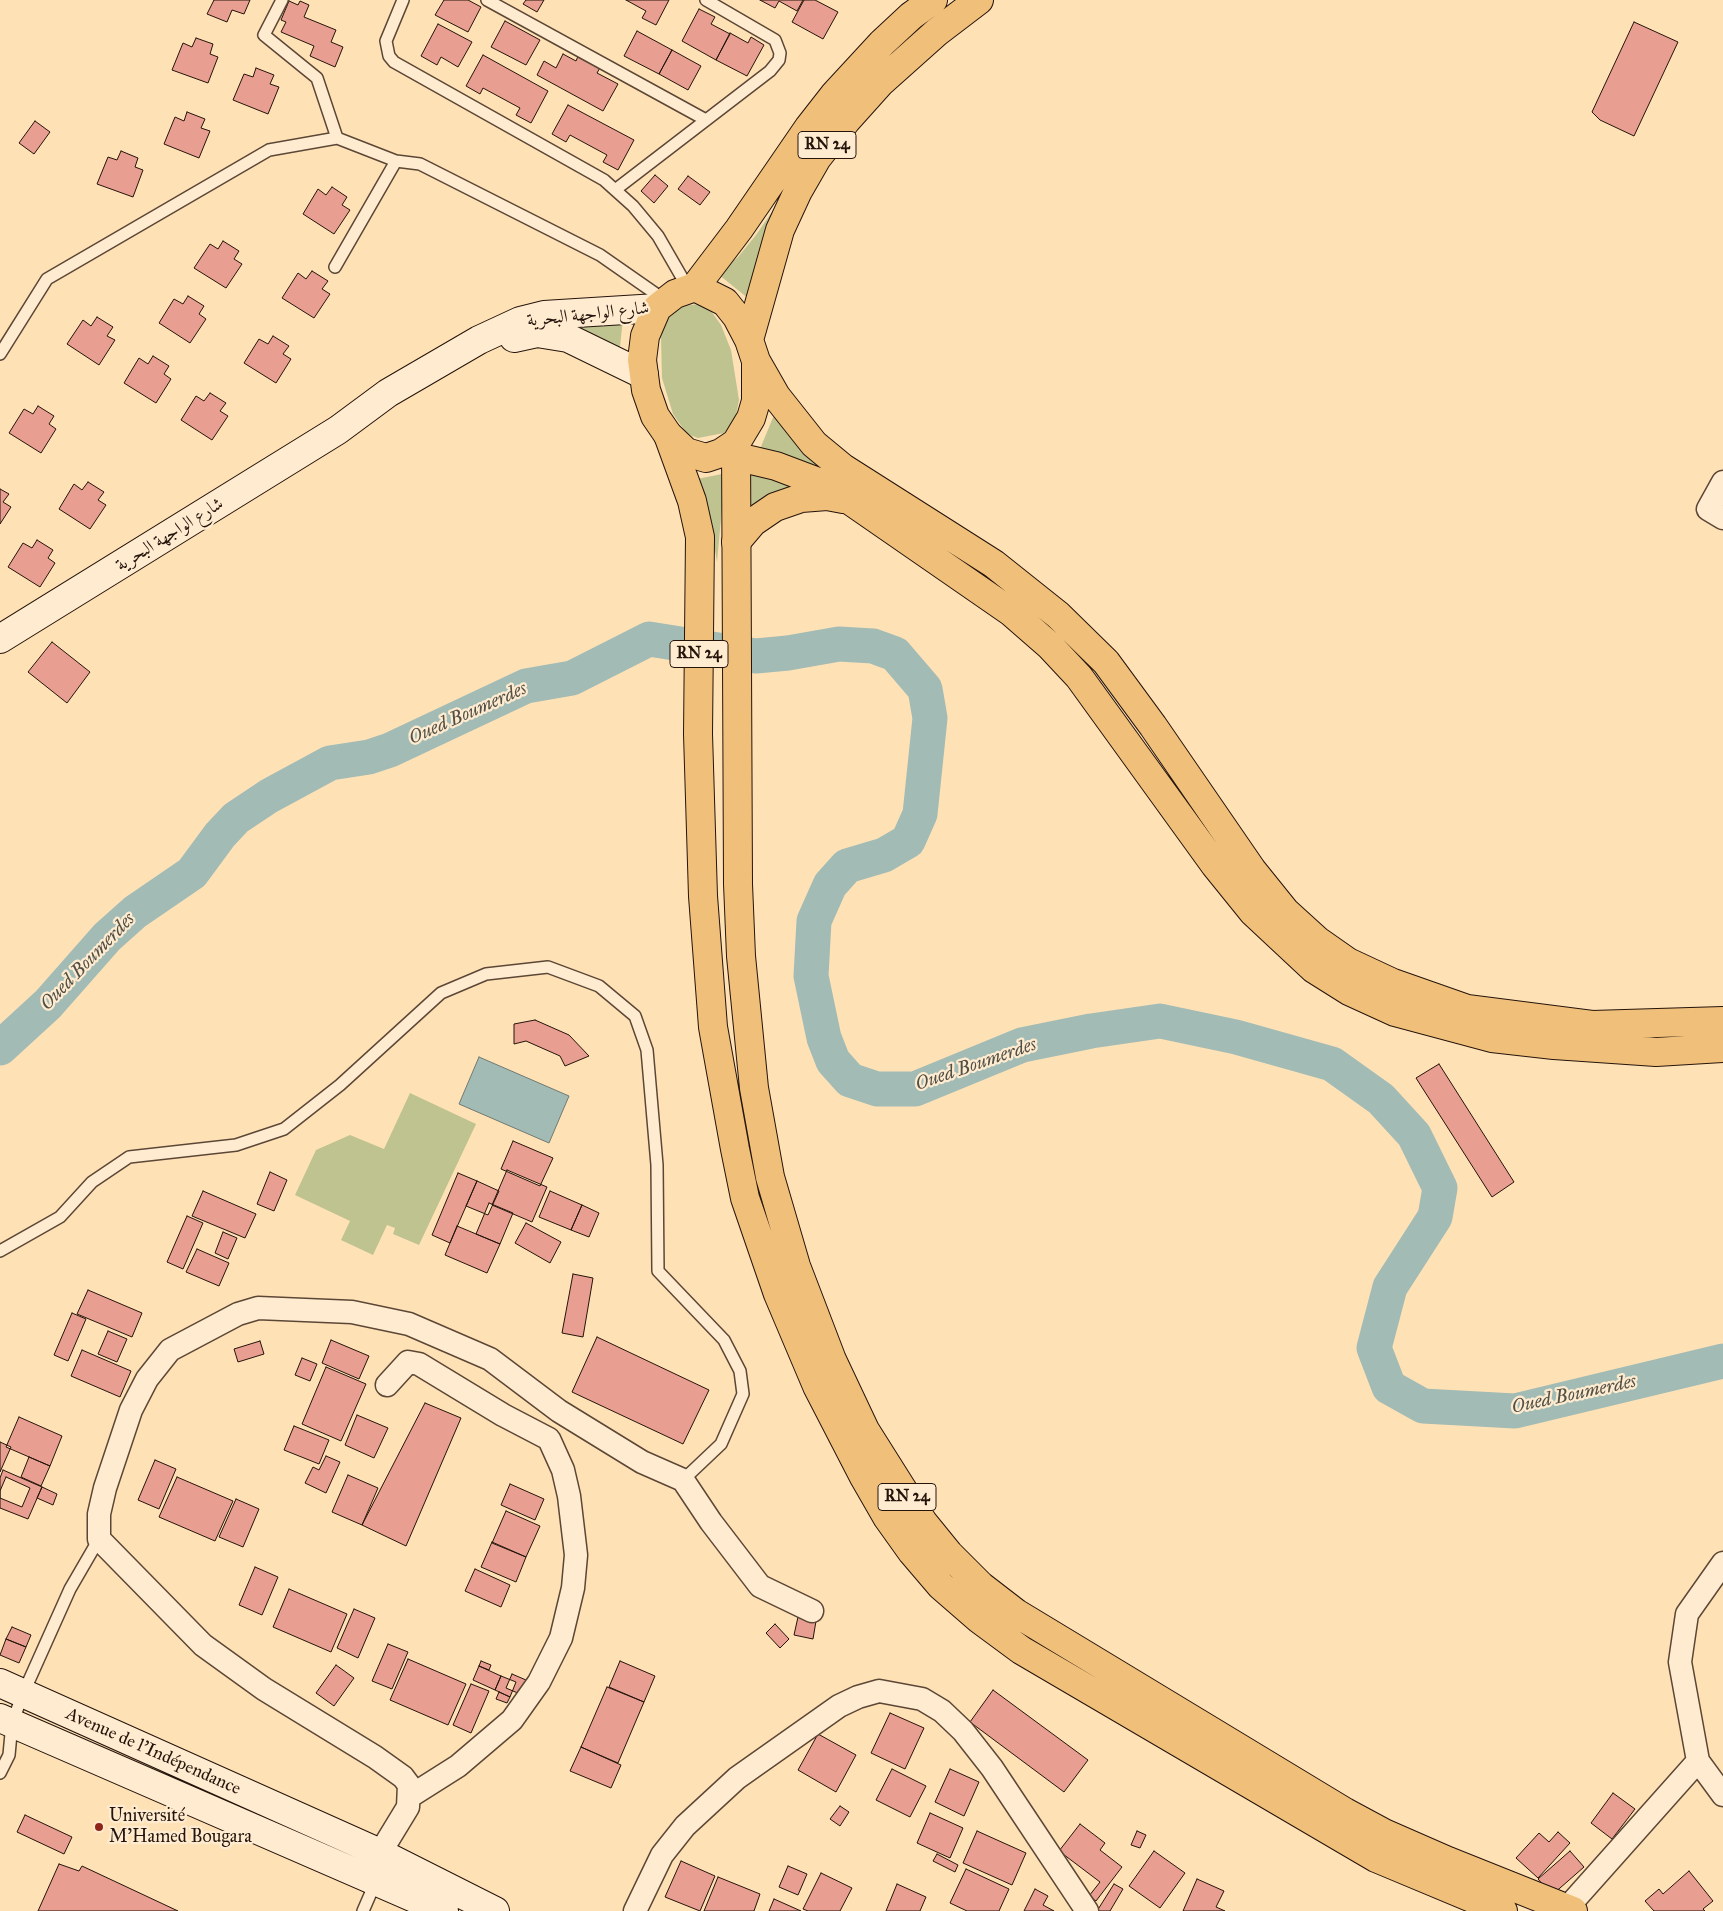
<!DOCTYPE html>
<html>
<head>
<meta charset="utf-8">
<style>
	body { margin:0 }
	canvas { display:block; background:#ffe1b6 }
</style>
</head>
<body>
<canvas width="1723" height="1911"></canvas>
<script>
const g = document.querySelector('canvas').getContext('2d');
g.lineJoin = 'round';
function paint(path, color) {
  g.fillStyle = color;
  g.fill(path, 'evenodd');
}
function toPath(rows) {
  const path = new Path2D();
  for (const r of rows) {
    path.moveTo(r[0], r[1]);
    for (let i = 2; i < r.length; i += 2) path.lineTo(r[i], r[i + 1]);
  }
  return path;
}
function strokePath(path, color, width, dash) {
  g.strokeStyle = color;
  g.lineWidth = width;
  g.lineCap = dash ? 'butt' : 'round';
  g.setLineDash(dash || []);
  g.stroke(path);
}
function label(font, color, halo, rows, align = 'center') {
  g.font = font + ' "IM FELL Great Primer",Amiri,serif';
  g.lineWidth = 4.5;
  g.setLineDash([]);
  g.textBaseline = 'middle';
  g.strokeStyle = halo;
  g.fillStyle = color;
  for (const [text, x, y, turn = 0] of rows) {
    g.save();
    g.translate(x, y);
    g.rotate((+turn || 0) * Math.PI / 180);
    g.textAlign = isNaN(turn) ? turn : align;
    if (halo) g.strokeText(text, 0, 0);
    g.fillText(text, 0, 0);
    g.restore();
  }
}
paint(toPath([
	[776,206,749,299,718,274,738,257,756,235],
	[700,304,711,311,721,325,731,350,739,400,735,420,724,433,698,438,687,434,673,414,662,378,661,337,666,318,677,309,690,305],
	[623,318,620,347,572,329,577,319],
	[774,415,823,470,760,449],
	[752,468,815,487,744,517],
	[727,473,723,497,717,562,709,513,704,494,697,479],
	[410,1093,476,1124,419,1245,393,1234,395,1228,387,1225,373,1255,341,1240,350,1221,295,1195,316,1150,350,1135,384,1149]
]), '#bfc38f');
const water = toPath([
	[479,1057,569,1096,549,1143,459,1104,479,1057]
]);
paint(water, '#a2bcb5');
strokePath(water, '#707971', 1);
strokePath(toPath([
	[0,1048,48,1004,107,937,135,912,192,873,220,835,236,818,269,796,330,763,369,757,390,750,526,686,572,678,649,639,756,656,788,653,839,644,873,646,895,654,925,689,930,718,920,814,908,841,884,855,847,866,830,885,814,921,811,976,824,1038,833,1061,850,1080,877,1089,915,1089,1022,1045,1091,1031,1160,1021,1236,1037,1332,1064,1381,1099,1414,1135,1440,1188,1435,1217,1390,1287,1374,1348,1389,1387,1423,1406,1515,1411,1723,1361]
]), '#a2bcb5', 35);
const building = toPath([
	[214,0,250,0,244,14,232,10,227,22,207,14,214,0],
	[444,0,468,0,481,7,468,32,435,15,444,0],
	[526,0,544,0,537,12,523,4,526,0],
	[626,0,669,0,656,25,642,18,646,11,626,0],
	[760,0,803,0,797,11,779,1,775,8,760,0],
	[804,0,815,0,838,12,823,39,792,22,804,0],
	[289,1,298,5,300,1,309,5,304,17,336,30,331,42,343,47,335,67,310,56,314,46,281,32,286,22,281,20,289,1],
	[699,9,715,17,711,24,730,34,716,60,682,41,699,9],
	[505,21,540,40,526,65,491,47,505,21],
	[1634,22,1678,42,1634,136,1600,120,1592,112,1634,22],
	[438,24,472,42,458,67,441,57,437,65,421,56,438,24],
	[637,31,672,50,659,74,624,56,637,31],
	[730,33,748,43,751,37,764,45,747,76,716,60,730,33],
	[196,38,213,44,210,54,218,57,208,83,172,70,183,43,192,47,196,38],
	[672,50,701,66,688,90,659,74,672,50],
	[563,54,576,61,579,54,601,66,597,73,618,84,603,111,537,75,544,61,556,68,563,54],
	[483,55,548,91,531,123,516,115,520,108,483,88,480,94,466,86,483,55],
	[256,68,274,75,270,84,279,87,268,114,233,100,244,74,253,77,256,68],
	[568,105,634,140,618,170,603,162,607,155,570,135,566,142,552,134,568,105],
	[187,112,205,119,201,128,210,131,199,158,164,144,175,117,184,121,187,112],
	[35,121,50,132,34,154,19,143,35,121],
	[121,151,138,158,135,167,143,170,133,197,97,184,108,157,117,160,121,151],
	[655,175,668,186,654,203,641,191,655,175],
	[688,176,710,192,700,205,678,189,688,176],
	[332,187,347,197,342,205,350,210,334,234,303,214,318,189,326,195,332,187],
	[223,241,239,251,234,259,242,264,226,288,194,268,210,244,218,249,223,241],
	[312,271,328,281,322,289,330,294,314,318,282,298,298,273,306,279,312,271],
	[188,296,204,306,199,314,206,319,190,343,159,323,174,299,183,304,188,296],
	[97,317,113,327,107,336,115,340,99,365,67,344,83,320,91,326,97,317],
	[273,336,289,346,283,354,291,359,276,383,244,363,259,339,268,344,273,336],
	[153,356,169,366,164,374,171,379,156,403,124,383,139,358,148,364,153,356],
	[210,393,226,403,220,411,228,416,212,440,181,420,196,396,204,401,210,393],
	[38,406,54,416,49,424,56,429,41,453,9,433,24,409,33,414,38,406],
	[88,482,104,492,98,500,106,505,90,529,59,509,74,484,82,490,88,482],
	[0,489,9,494,3,502,11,507,0,524,0,489],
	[37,540,53,550,48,558,55,563,40,587,8,567,23,543,32,548,37,540],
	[52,642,90,672,67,703,28,672,52,642],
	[535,1020,569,1035,589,1056,565,1066,560,1056,526,1041,514,1044,514,1024,535,1020],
	[1439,1064,1514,1182,1492,1197,1416,1078,1439,1064],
	[513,1141,553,1158,540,1186,501,1169,513,1141],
	[507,1170,547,1187,532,1222,492,1205,507,1170],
	[270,1172,287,1180,274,1211,257,1204,270,1172],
	[458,1173,477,1181,450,1243,432,1235,458,1173],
	[477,1181,499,1191,488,1215,466,1206,477,1181],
	[203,1191,256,1214,245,1238,192,1216,203,1191],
	[550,1191,582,1205,571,1230,539,1217,550,1191],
	[489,1203,513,1213,500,1244,476,1234,489,1203],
	[582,1205,599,1213,589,1237,571,1230,582,1205],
	[187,1216,203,1223,183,1269,167,1262,187,1216],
	[526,1223,561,1242,550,1263,515,1243,526,1223],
	[457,1226,500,1244,487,1273,445,1255,457,1226],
	[223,1232,237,1238,228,1259,215,1253,223,1232],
	[197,1249,229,1263,219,1286,186,1272,197,1249],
	[573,1274,593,1278,583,1337,562,1333,573,1274],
	[88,1290,142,1313,132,1337,77,1314,88,1290],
	[72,1313,86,1319,68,1361,54,1355,72,1313],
	[108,1331,127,1339,117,1362,98,1354,108,1331],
	[597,1337,709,1390,683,1444,572,1392,597,1337],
	[331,1340,369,1356,359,1379,322,1363,331,1340],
	[260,1341,264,1354,238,1362,234,1349,260,1341],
	[82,1350,131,1371,120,1397,71,1376,82,1350],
	[302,1358,317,1364,310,1381,295,1375,302,1358],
	[326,1367,366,1384,341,1441,302,1424,326,1367],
	[425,1403,461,1418,406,1546,362,1525,425,1403],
	[357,1415,388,1428,374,1458,345,1445,357,1415],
	[19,1417,62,1436,50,1466,6,1447,19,1417],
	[294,1426,329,1440,319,1464,284,1450,294,1426],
	[0,1442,11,1447,0,1472,0,1442],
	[326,1456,340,1462,326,1493,305,1483,313,1467,319,1470,326,1456],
	[29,1457,50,1466,41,1486,21,1477,29,1457],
	[155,1460,176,1469,159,1509,138,1500,155,1460],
	[3,1470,42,1487,28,1519,0,1508,0,1478,3,1470],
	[348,1475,378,1488,362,1525,332,1512,348,1475],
	[6,1477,30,1488,22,1507,0,1498,0,1491,6,1477],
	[177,1477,233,1501,215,1541,159,1517,177,1477],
	[510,1484,544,1499,535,1520,501,1505,510,1484],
	[42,1487,57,1494,53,1505,37,1498,42,1487],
	[236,1499,259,1509,243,1547,219,1537,236,1499],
	[506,1511,540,1526,526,1557,492,1543,506,1511],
	[492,1542,526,1557,516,1582,481,1567,492,1542],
	[255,1567,278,1577,262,1615,239,1605,255,1567],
	[475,1569,510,1585,501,1607,465,1591,475,1569],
	[289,1589,347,1614,331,1652,273,1627,289,1589],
	[354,1609,375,1618,358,1658,337,1648,354,1609],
	[798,1617,816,1621,813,1639,794,1635,798,1617],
	[775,1624,789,1639,780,1648,766,1633,775,1624],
	[12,1627,31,1635,26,1647,6,1639,12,1627],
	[6,1639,26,1647,19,1663,0,1655,6,1639],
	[388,1644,408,1652,392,1689,372,1681,388,1644],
	[408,1659,466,1684,448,1725,390,1700,408,1659],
	[481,1661,491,1665,489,1670,479,1666,481,1661],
	[620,1661,655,1676,644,1702,609,1687,620,1661],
	[336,1665,354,1678,334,1706,316,1693,336,1665],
	[479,1666,501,1676,495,1690,473,1680,479,1666],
	[512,1674,526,1680,520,1694,506,1688,512,1674],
	[501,1676,516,1682,510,1697,495,1690,501,1676],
	[471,1684,489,1691,471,1733,453,1725,471,1684],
	[607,1687,644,1702,618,1763,581,1747,607,1687],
	[993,1690,1088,1760,1064,1792,970,1722,993,1690],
	[499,1692,510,1697,507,1703,496,1699,499,1692],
	[890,1713,924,1728,905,1769,871,1753,890,1713],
	[818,1734,856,1755,836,1792,798,1770,818,1734],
	[581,1747,621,1765,611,1788,570,1771,581,1747],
	[892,1769,926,1786,910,1817,876,1800,892,1769],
	[950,1769,979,1782,964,1816,935,1802,950,1769],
	[1613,1793,1635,1809,1612,1839,1591,1823,1613,1793],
	[840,1806,849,1812,840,1826,830,1819,840,1806],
	[930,1813,963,1828,950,1858,917,1843,930,1813],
	[25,1815,72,1837,64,1854,17,1832,25,1815],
	[1080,1824,1105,1843,1100,1850,1122,1867,1096,1901,1089,1896,1100,1882,1059,1851,1080,1824],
	[977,1831,1026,1853,1012,1885,963,1863,977,1831],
	[1137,1831,1146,1835,1140,1848,1131,1845,1137,1831],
	[1558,1832,1570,1843,1538,1878,1516,1858,1539,1833,1549,1842,1558,1832],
	[1154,1851,1185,1873,1160,1908,1129,1886,1154,1851],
	[1570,1851,1584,1867,1552,1895,1538,1879,1570,1851],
	[937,1854,958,1865,955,1872,933,1861,937,1854],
	[681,1861,715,1876,700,1911,665,1897,681,1861],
	[59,1864,79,1871,82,1866,178,1911,38,1911,59,1864],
	[788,1866,807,1874,798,1895,779,1887,788,1866],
	[966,1869,1009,1889,999,1911,967,1911,950,1903,966,1869],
	[1689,1871,1713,1901,1703,1909,1705,1911,1654,1911,1645,1901,1659,1889,1663,1894,1689,1871],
	[821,1873,852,1888,840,1911,808,1911,803,1909,821,1873],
	[718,1877,760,1894,754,1911,704,1911,718,1877],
	[1197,1879,1224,1891,1216,1907,1225,1911,1183,1911,1197,1879],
	[897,1884,926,1897,920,1911,886,1911,897,1884],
	[1114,1884,1123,1889,1110,1911,1097,1911,1114,1884],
	[1035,1889,1048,1896,1043,1905,1054,1911,1024,1911,1035,1889],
	[774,1899,801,1911,769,1911,774,1899]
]);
paint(building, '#e89e90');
strokePath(building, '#25140b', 1);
const lane = toPath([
	[282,0,264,35,317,78,337,138],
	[403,0,386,41,389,56,394,62,604,180,633,206,658,236,688,288],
	[487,0,706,120],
	[615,190,770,71,779,60,780,53,775,40,706,0],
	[335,267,396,161],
	[0,354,47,279,269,150,337,138,396,161,420,164,600,255,666,301],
	[0,1251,60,1217,92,1182,129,1157,236,1145,284,1129,340,1085,441,993,486,974,548,967,599,986,635,1016,647,1050,657,1165,658,1271,724,1340,740,1371,743,1394,721,1444,683,1480],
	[0,1773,9,1755,12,1723,23,1694,70,1589,99,1539],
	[363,1911,376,1881]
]);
const street = toPath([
	[1723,482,1708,509,1723,518],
	[387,1385,408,1362,419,1364,503,1415,549,1439,563,1470,569,1496,576,1555,573,1588,561,1638,539,1682,512,1720,458,1766,409,1797],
	[1723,1563,1687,1614,1680,1662,1698,1761,1723,1795],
	[380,1853,408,1807,409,1785,403,1777,375,1757,264,1689,203,1645,99,1539,99,1514,105,1488,131,1410,147,1379,170,1350,238,1314,258,1308,352,1312,409,1324,490,1359,559,1411,642,1462,683,1480,711,1522,760,1586,812,1611],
	[1567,1908,1698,1761],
	[635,1911,662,1855,685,1826,737,1778,839,1706,858,1697,879,1691,922,1699,942,1711,963,1731,992,1768,1087,1911]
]);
const secondary = toPath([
	[514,338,537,333,568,338,644,375],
	[0,639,338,430,388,393,479,340,520,321,544,315,657,308],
	[0,1683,380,1853,495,1911],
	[0,1718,444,1911]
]);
const primary = toPath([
	[668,435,692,501,700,537,698,734,703,896,713,1027,735,1149,745,1198,778,1294,817,1386,864,1477,887,1517,912,1552,941,1586,979,1619,1021,1650,1376,1858,1503,1911],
	[736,443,738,884,741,956,754,1088,770,1177,796,1266,832,1360,865,1430,923,1522,949,1554,981,1586,1016,1613,1345,1812,1384,1833,1448,1861,1573,1911]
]);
const highway = toPath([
	[695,287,739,229,809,127,834,95,882,43,911,16,933,0],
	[749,340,780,230,798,191,817,158,846,121,881,82,937,32,979,0],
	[756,361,756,401,751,418,736,443,721,453,706,458,686,452,668,435,655,416,646,390,642,360,645,336,657,308,675,294,695,287,725,302,737,317,749,340,756,361,776,396,814,444,843,468,994,564,1058,615,1106,662,1153,726,1252,870,1285,911,1318,941,1348,962,1393,983,1467,1009,1592,1025,1723,1021],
	[721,453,776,466,829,486,1011,612,1050,646,1079,677,1215,865,1253,912,1314,969,1349,991,1395,1012,1492,1038,1554,1045,1656,1052,1723,1048],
	[736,542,753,522,775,507,801,498,827,496,843,499]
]);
strokePath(lane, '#5c4736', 14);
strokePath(street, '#5c4736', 25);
strokePath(secondary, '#25140b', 30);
strokePath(primary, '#25140b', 30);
strokePath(highway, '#25140b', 30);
strokePath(lane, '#ffecd0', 11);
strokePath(street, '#ffecd0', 22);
strokePath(secondary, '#ffecd0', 28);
strokePath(primary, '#f0c07b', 28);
strokePath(highway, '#f0c07b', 28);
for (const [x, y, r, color] of [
	[99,1827,5,"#8f2418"]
]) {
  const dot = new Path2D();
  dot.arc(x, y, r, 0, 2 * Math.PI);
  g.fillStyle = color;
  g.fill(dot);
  strokePath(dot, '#ffecd0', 2);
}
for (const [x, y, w] of [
	[827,145,58],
	[699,654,58],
	[907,1497,58]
]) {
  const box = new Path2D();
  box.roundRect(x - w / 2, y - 13.5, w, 27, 4);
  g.fillStyle = '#ffecd0';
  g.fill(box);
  strokePath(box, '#25140b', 1);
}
label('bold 16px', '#25140b', null, [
	["RN 24",827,145],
	["RN 24",699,654],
	["RN 24",907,1497]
]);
label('18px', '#25140b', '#ffecd0', [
	["شارع الواجهة البحرية",588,315,-6],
	["شارع الواجهة البحرية",170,535,-32],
	["Avenue de l'Indépendance",153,1752,24]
]);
label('18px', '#25140b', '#ffecd0', [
	["Université",109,1817],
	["M'Hamed Bougara",109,1838]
], 'left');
label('italic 19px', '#514f46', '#ffecd0', [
	["Oued Boumerdes",468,714,-24],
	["Oued Boumerdes",88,962,-46],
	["Oued Boumerdes",976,1065,-19],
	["Oued Boumerdes",1574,1395,-12]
]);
</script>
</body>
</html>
